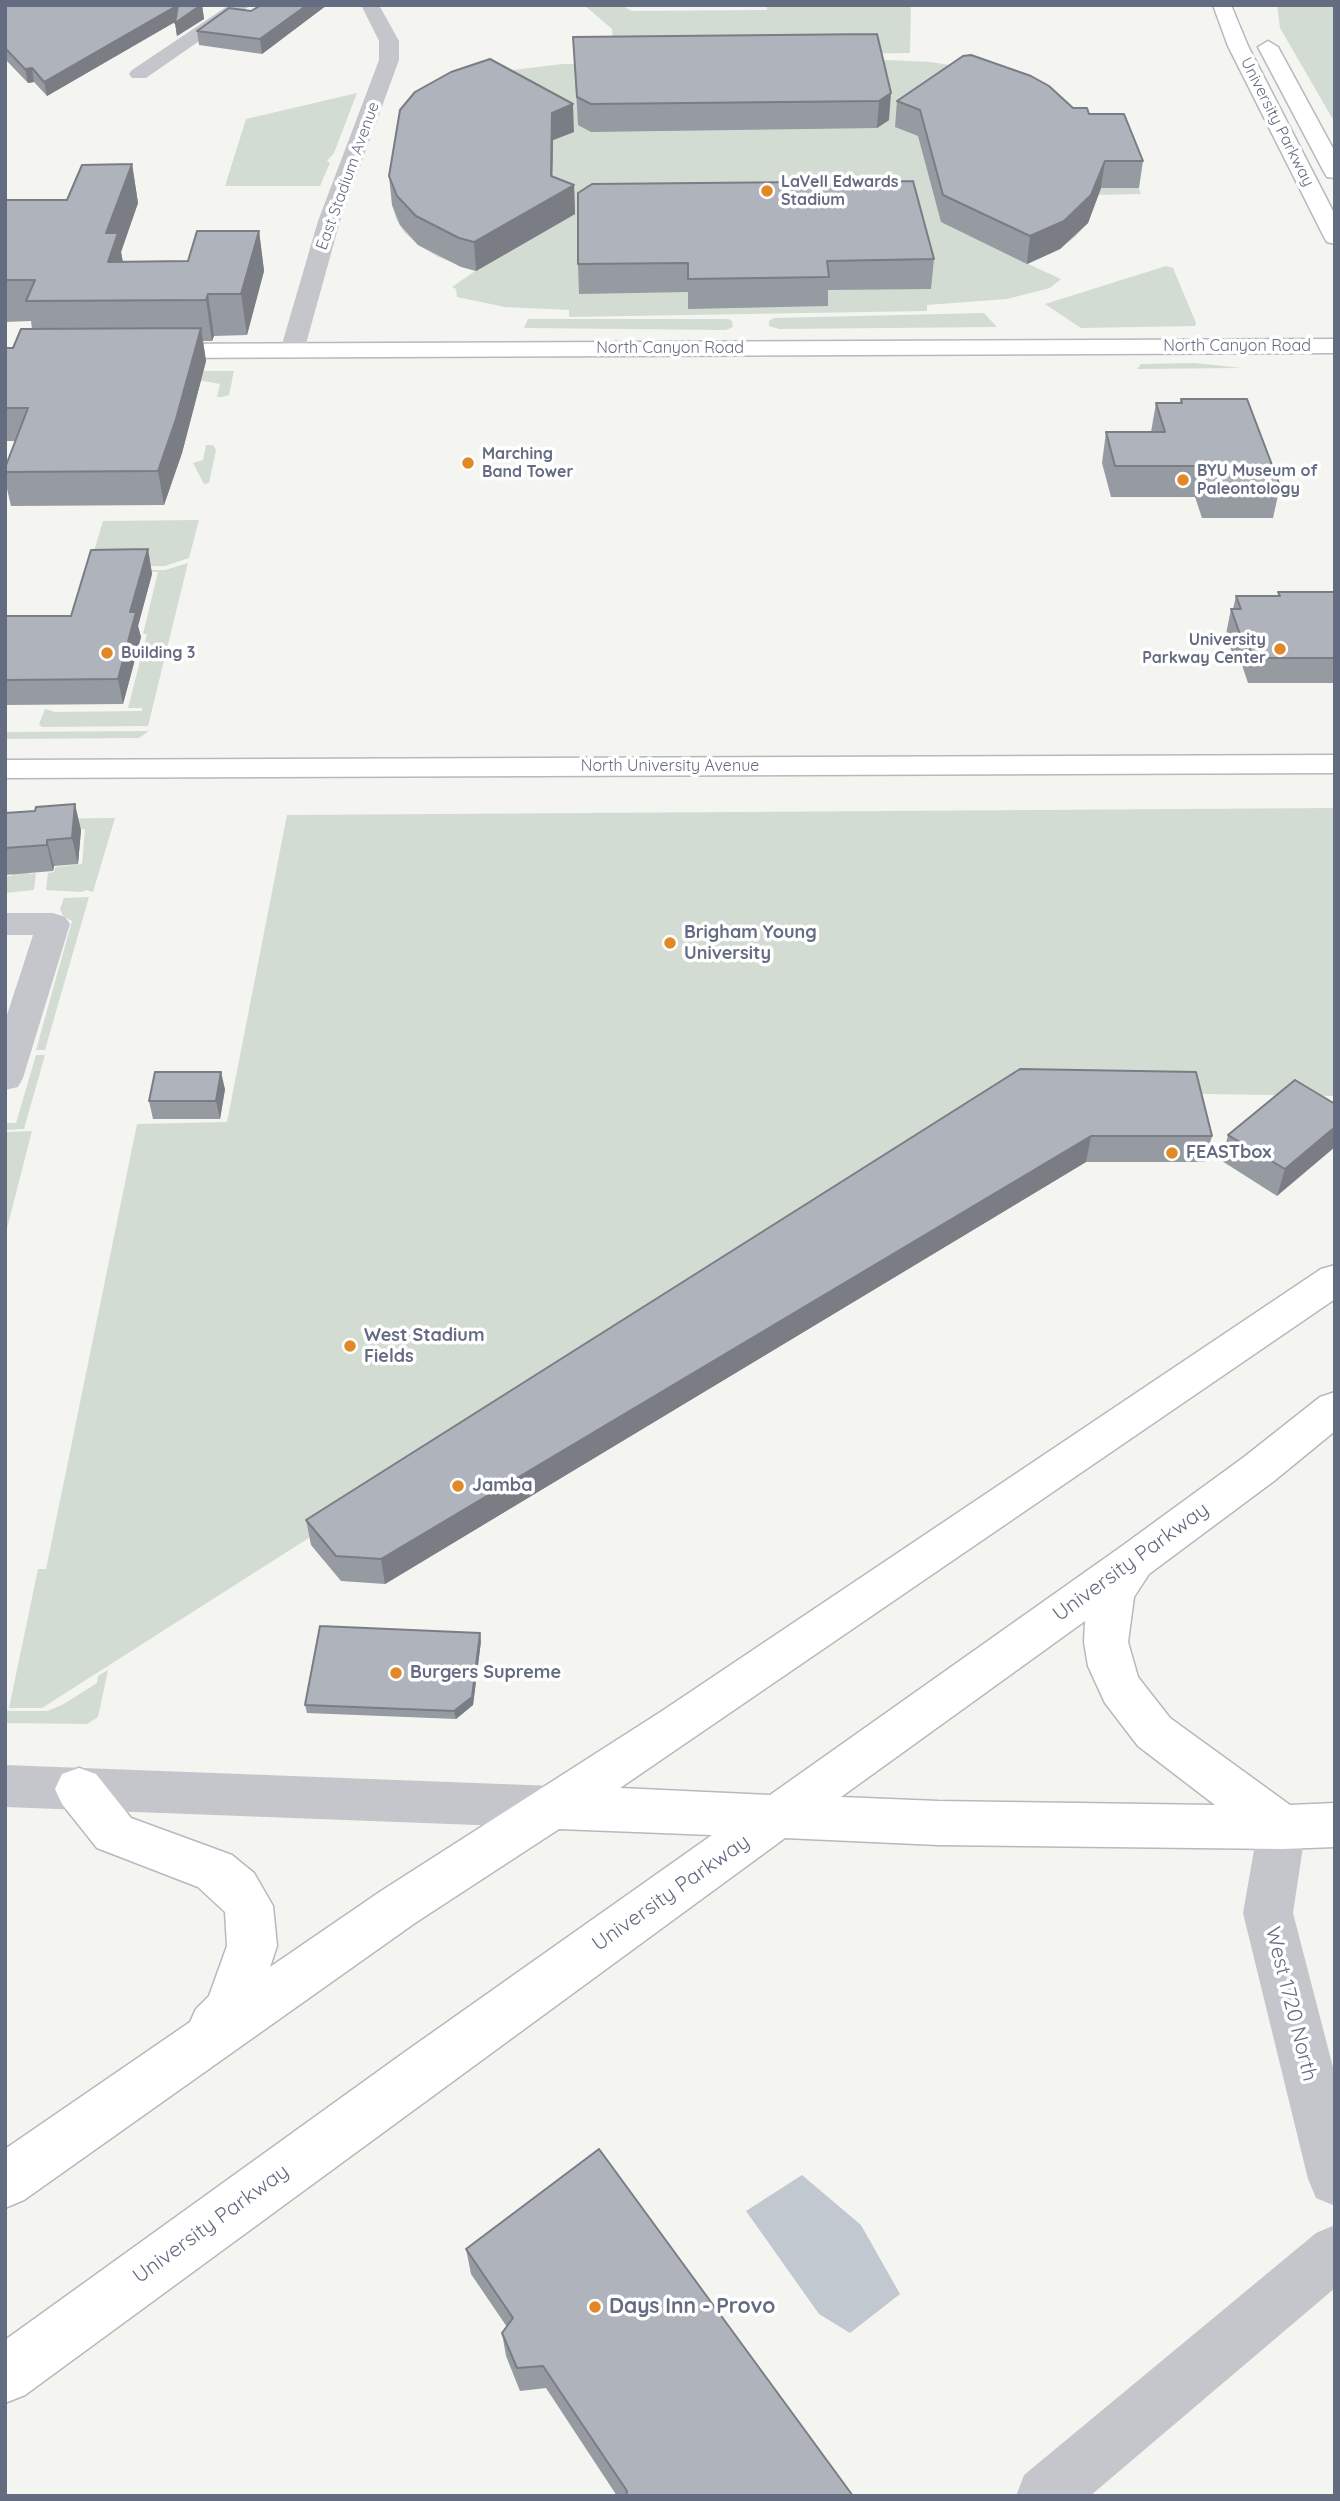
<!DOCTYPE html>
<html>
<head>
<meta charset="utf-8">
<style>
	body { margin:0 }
	#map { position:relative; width:1340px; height:2501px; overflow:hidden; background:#f4f5f1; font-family:Quicksand,sans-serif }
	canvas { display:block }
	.frame { position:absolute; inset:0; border:7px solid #646c82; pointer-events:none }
</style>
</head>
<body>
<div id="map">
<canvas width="1340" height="2501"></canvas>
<div class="frame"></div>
</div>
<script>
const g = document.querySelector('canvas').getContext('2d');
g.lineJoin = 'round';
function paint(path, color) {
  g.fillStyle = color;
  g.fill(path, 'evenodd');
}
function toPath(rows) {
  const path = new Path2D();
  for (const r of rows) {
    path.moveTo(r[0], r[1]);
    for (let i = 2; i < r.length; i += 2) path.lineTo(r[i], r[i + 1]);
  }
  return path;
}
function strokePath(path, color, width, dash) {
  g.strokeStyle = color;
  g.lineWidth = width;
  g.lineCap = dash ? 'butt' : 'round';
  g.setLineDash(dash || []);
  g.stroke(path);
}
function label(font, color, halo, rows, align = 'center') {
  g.font = font + ' Quicksand,sans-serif';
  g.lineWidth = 7;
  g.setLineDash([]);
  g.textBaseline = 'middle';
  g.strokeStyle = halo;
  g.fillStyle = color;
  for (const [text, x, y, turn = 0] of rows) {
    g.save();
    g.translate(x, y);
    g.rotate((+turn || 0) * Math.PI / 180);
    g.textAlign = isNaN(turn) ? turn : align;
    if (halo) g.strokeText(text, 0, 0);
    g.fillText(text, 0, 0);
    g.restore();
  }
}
paint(toPath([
	[584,5,621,5,632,11,767,10,767,5,911,5,910,53,614,57,612,29],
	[1277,5,1335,5,1335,123,1280,28],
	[889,60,930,62,983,70,1118,135,1141,194,1094,195,1088,223,1076,236,1060,249,1028,264,1061,279,1050,288,1007,299,927,305,927,311,569,317,569,310,505,307,457,297,456,289,452,287,475,271,438,257,418,245,404,232,396,219,392,205,394,188,504,71,562,64],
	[357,93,334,153,327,161,330,163,320,186,225,186,246,119],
	[1166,266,1173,268,1196,323,1195,326,1081,328,1045,304],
	[984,313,997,327,779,329,769,326,769,321,774,318],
	[528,319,728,319,732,321,733,327,726,330,524,328],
	[1194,363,1242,368,1137,369,1141,364],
	[136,371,234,371,229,395,222,397,217,397,220,384,203,381,65,382],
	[206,445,213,445,216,450,209,483,204,484,193,463,203,460],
	[199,520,189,558,165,566,100,567,87,574,103,521],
	[188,563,148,726,42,727,39,724,45,709,55,712,142,711,142,708,128,708,147,634,143,634,158,572,112,570,165,570],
	[149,731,139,738,5,739,5,732],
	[1335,808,1335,1096,1010,1091,42,1708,9,1708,38,1569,46,1569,137,1124,227,1122,287,815],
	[115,818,93,892,86,890,82,892,46,890,48,873,54,872,55,867,82,864,85,829,41,832,5,819],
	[29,869,29,874,36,873,34,890,5,893,5,876,12,876,13,870],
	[89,897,45,1050,36,1050,72,921,63,916,60,909,64,898],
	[36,1055,45,1055,24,1129,5,1130,5,1123,16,1123],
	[32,1131,5,1236,5,1132],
	[108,1670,98,1717,87,1724,5,1723,5,1711,47,1711,62,1705,97,1683,98,1676]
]), '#d3dcd2');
paint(toPath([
	[802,2175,861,2225,900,2294,850,2333,819,2314,746,2211]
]), '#c2c8cf');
const major = toPath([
	[1213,5,1231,5,1248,46,1335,215,1335,244,1327,242,1324,237,1228,46,1213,5],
	[1268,41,1278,47,1335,152,1335,178,1327,177,1324,172,1258,47,1268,41],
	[1335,339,1335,353,151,358,142,356,139,351,142,346,151,344,1335,339],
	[1335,1265,1335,1299,620,1788,770,1795,1122,1546,1244,1457,1320,1397,1335,1392,1335,1431,1274,1481,1149,1574,1134,1597,1128,1642,1138,1677,1170,1718,1290,1805,1335,1803,1335,1847,1282,1849,938,1845,785,1838,25,2395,5,2403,5,2340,402,2054,712,1835,559,1829,415,1923,24,2200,5,2208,5,2149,190,2022,196,2009,209,1996,227,1946,225,1912,198,1887,97,1848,62,1804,55,1789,62,1774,79,1768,96,1774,131,1818,232,1855,254,1873,273,1906,277,1946,270,1967,381,1891,662,1711,1321,1269,1335,1265],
	[1085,1621,1084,1642,1088,1666,1105,1703,1138,1746,1215,1805,938,1801,841,1797,1085,1621]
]);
const highway = toPath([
	[1335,755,1335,773,5,778,5,760,1335,755]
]);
strokePath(major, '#b7b9be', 3);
strokePath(highway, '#b7b8bc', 3);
paint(toPath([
	[229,5,251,5,146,78,132,78,129,74,132,70,229,5],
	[361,5,379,5,399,41,399,60,340,221,304,351,301,356,292,358,283,356,280,351,318,221,379,60,379,41,361,5],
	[5,913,53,913,65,917,70,924,23,1078,18,1087,5,1090,5,1021,33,935,5,935,5,913],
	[5,1765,554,1786,571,1792,578,1807,571,1822,554,1828,5,1807,5,1765],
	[1282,1805,1299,1812,1306,1827,1293,1913,1335,2075,1335,2206,1316,2198,1308,2179,1243,1913,1258,1827,1265,1812,1282,1805],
	[1335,2225,1335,2288,1090,2496,1016,2496,1024,2475,1316,2233,1335,2225]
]), '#c5c6cb');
paint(major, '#fff');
paint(highway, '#fff');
paint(toPath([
	[5,5,202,5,204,19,177,36,175,22,47,96,34,82,28,83,5,59],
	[261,5,327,5,262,54,199,45,197,31,251,11],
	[877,34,889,120,877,128,591,132,578,125,573,37],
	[897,101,1073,108,1089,114,1143,161,1139,188,1101,188,1088,223,1060,249,1027,264,941,222,918,136,895,127],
	[574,132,553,140,552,177,574,185,575,214,476,271,461,267,418,245,400,225,392,205,389,176],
	[132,164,138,203,121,252,123,262,188,261,259,231,264,271,247,335,214,336,212,341,203,341,206,361,182,453,164,505,11,506,5,480,5,468,15,441,5,441,5,348,13,348,32,329,31,321,5,322,5,202,67,200],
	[934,259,931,289,828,290,828,306,688,309,688,292,579,294,578,264],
	[1181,399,1280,486,1273,518,1202,518,1195,497,1111,497,1102,463,1106,432,1151,432,1156,403,1180,403],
	[148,549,152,574,138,626,141,637,123,704,5,705,5,616,71,616],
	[1278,592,1335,592,1335,683,1248,683,1242,665,1236,665,1226,634,1231,609,1233,609,1236,596,1278,596],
	[5,813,81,830,78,864,54,866,53,871,5,875],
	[1020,1069,1212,1136,1205,1162,1086,1162,385,1584,341,1581,311,1545,306,1520],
	[225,1089,220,1119,153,1119,149,1101],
	[1335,1104,1277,1196,1222,1161,1228,1135],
	[481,1641,473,1705,456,1719,307,1713,305,1705],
	[466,2249,853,2496,617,2496,546,2388,520,2391,506,2356,502,2333,507,2327,471,2274]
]), '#969aa1');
paint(toPath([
	[178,5,180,19,47,96,44,82],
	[202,5,204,19,177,36,175,23],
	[307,5,327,5,262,54,260,39],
	[32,68,34,82,28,83,25,69],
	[891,93,889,120,877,128,879,101],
	[573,104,574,132,553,140,552,198,574,185,575,214,476,271,474,242,552,113],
	[1105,161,1101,188,1088,223,1060,249,1027,264,1030,236],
	[132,164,138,203,121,252,125,274,108,262,106,233],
	[259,231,264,271,247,335,241,294],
	[208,294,214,336,212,341,206,300],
	[201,328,206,361,182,453,164,505,158,471],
	[148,549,152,574,138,626,141,637,123,704,118,679,130,612],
	[75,804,81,830,78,864,72,838],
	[47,840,54,866,53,871,47,845],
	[221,1072,225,1089,220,1119,216,1101],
	[1335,1127,1335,1147,1277,1196,1285,1169],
	[1091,1136,1086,1162,385,1584,381,1559],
	[480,1633,481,1641,473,1705,456,1719,454,1711]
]), '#7a7d83');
const building = toPath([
	[5,5,201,5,175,23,178,5,44,82,32,68,25,69,5,48,5,5],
	[261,5,307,5,260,39,197,31,229,8,251,11,261,5],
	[877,34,891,93,879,101,591,104,577,97,573,37,877,34],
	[971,55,1031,76,1049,86,1073,108,1087,108,1089,114,1124,114,1143,161,1105,161,1091,195,1064,221,1030,236,943,195,920,110,897,101,963,56,971,55],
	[490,59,573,104,552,113,551,176,574,185,474,242,459,238,416,216,397,196,389,176,400,110,415,92,451,72,490,59],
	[132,164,106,233,118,233,108,262,188,261,197,231,259,231,241,294,208,294,206,300,26,301,35,280,5,280,6,200,67,200,82,165,132,164],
	[913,181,934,259,827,261,829,277,688,279,688,263,578,264,578,193,592,184,913,181],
	[201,328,176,419,158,471,5,472,5,468,28,408,5,408,5,348,13,348,21,329,201,328],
	[1181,399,1247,399,1280,486,1208,486,1201,466,1115,466,1106,432,1165,432,1156,403,1182,403,1181,399],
	[148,549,130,612,136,612,118,679,5,680,5,616,71,616,91,550,148,549],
	[1278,592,1335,592,1335,658,1253,658,1247,640,1242,640,1231,609,1241,609,1236,596,1280,596,1278,592],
	[75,804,72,838,47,840,47,845,5,848,5,813,35,811,36,807,75,804],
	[1020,1069,1196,1072,1212,1136,1091,1136,381,1559,336,1556,306,1520,1020,1069],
	[155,1072,221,1072,216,1101,149,1101,155,1072],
	[1295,1080,1335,1104,1335,1127,1285,1169,1228,1135,1295,1080],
	[320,1626,480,1633,472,1697,454,1711,305,1705,320,1626],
	[599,2149,853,2496,626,2496,627,2491,543,2366,517,2368,502,2333,513,2318,466,2249,599,2149]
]);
paint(building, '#afb3bb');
strokePath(building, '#7a7d83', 2);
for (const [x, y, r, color] of [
	[767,191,7,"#e08926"],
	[468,463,7,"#e08926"],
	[1183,480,7,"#e08926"],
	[1280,649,7,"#e08926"],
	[107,653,7,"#e08926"],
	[670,943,7,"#e08926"],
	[1172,1153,7,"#e08926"],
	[350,1346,7,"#e08926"],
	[458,1486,7,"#e08926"],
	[396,1673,7,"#e08926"],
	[595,2307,7,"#e08926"]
]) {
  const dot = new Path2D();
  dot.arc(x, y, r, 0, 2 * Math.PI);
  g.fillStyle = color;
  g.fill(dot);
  strokePath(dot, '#fff', 2.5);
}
label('16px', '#646c82', '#fff', [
	["University Parkway",1277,122,63],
	["East Stadium Avenue",348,176,-70],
	["North Canyon Road",1237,346],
	["North Canyon Road",670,348],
	["North University Avenue",670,766]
]);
label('bold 16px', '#646c82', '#fff', [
	["LaVell Edwards",781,182],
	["Stadium",781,200],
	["Marching",482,454],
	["Band Tower",482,472],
	["BYU Museum of",1197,471],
	["Paleontology",1197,489],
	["University",1266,640,"right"],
	["Parkway Center",1266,658,"right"],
	["Building 3",121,653]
], 'left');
label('bold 18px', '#646c82', '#fff', [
	["Brigham Young",684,933],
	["University",684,954],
	["FEASTbox",1186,1153],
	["West Stadium",364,1336],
	["Fields",364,1357],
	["Jamba",472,1486],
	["Burgers Supreme",410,1673]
], 'left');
label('21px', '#646c82', '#fff', [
	["University Parkway",1131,1562,-36],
	["University Parkway",671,1893,-35],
	["West 1720 North",1291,2004,76],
	["University Parkway",211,2224,-36]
]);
label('bold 21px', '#646c82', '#fff', [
	["Days Inn - Provo",609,2307]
], 'left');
</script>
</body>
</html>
